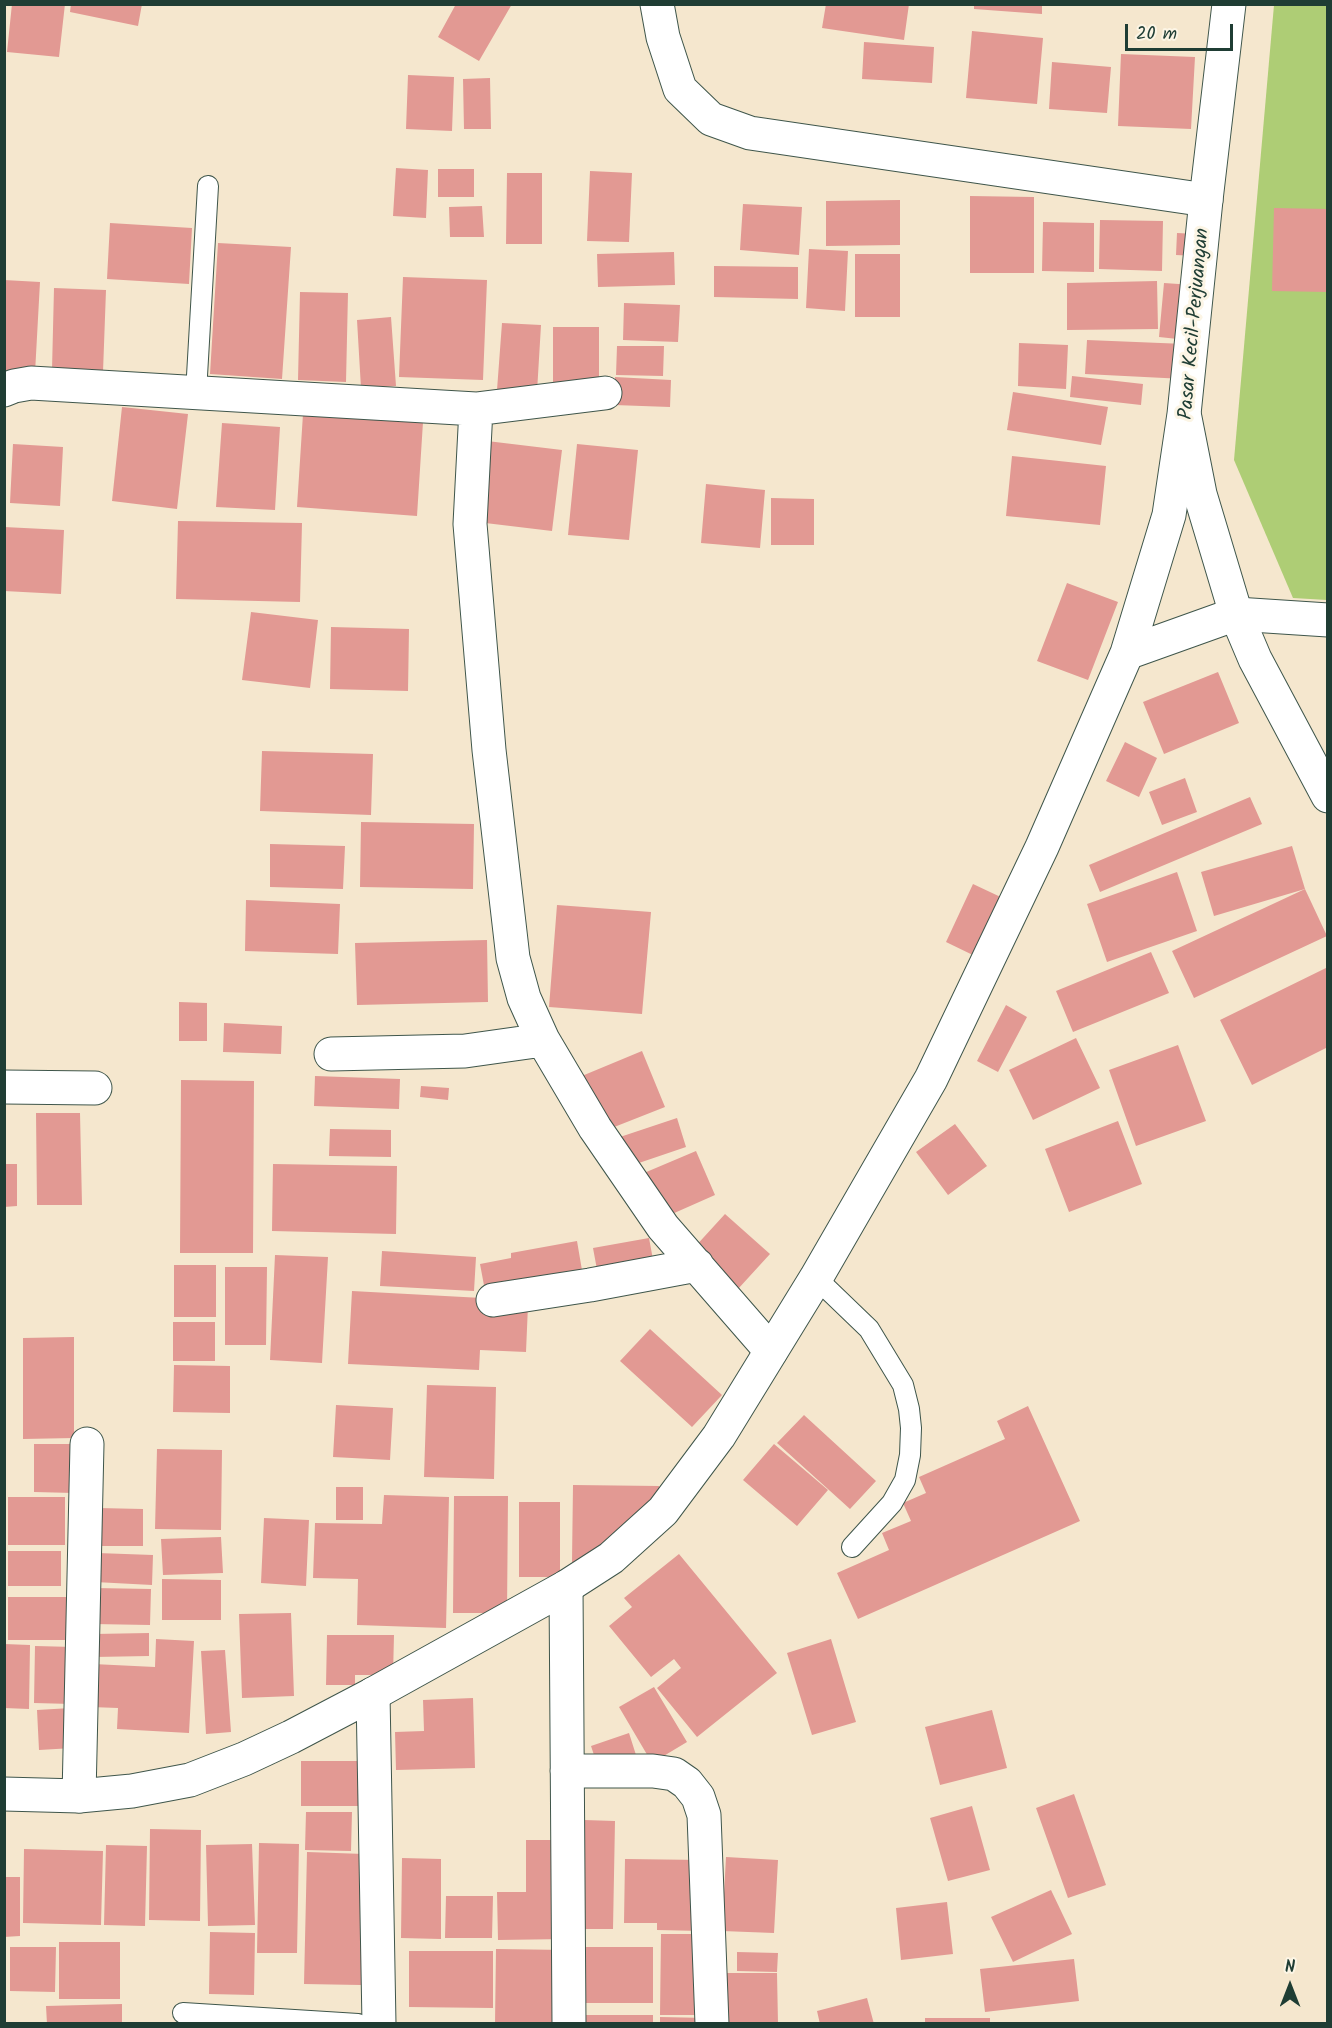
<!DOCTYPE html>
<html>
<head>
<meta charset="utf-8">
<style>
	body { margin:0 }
	#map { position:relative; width:1332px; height:2028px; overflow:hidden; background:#f5e7ce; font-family:Kalam,sans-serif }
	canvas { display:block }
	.frame { position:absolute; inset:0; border:6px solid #1f3d34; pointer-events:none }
	.north { position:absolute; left:1260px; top:1956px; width:60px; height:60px; -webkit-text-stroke:4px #fcf5e5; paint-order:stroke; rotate:0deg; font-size:16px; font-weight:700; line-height:24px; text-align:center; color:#1f3d34 }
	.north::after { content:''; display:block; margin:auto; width:21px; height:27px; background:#1f3d34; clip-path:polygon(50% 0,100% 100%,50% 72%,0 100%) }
	.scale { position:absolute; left:1125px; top:24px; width:108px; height:27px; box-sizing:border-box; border:3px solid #1f3d34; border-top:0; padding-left:8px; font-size:18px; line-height:21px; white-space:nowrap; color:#1f3d34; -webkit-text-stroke:4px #fcf5e5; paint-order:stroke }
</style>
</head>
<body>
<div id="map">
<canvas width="1332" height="2028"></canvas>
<div class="frame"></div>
<div class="north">N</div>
<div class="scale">20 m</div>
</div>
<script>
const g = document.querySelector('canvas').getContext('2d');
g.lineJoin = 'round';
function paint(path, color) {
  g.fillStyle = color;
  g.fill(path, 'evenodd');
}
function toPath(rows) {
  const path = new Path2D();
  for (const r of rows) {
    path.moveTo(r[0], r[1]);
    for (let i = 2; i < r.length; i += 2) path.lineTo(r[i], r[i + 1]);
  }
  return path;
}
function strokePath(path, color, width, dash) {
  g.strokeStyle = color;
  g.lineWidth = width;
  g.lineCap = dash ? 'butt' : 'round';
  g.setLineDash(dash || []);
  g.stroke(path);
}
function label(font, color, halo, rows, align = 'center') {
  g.font = font + ' Kalam,sans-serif';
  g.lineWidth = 6;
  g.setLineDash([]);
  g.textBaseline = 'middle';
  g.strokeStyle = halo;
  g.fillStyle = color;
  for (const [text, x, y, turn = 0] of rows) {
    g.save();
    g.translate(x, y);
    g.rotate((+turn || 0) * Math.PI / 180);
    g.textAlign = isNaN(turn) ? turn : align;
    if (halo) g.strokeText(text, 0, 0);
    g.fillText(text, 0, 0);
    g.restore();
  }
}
paint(toPath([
	[1274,5,1327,5,1327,600,1293,598,1234,460]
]), '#aecd75');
paint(toPath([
	[12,4,65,4,59,57,7,52],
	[71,4,142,4,138,26,70,12],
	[456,4,512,4,479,61,438,37],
	[826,4,909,4,904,40,822,28],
	[974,4,1042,4,1042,14,974,9],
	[972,31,1043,38,1037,104,966,98],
	[864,42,934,47,932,83,862,79],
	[1121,54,1195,57,1191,129,1118,126],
	[1052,62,1111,67,1107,113,1049,109],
	[408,75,454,77,452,131,406,129],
	[490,78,491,129,464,129,463,79],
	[396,168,428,170,426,218,393,216],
	[438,169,474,169,474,197,438,197],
	[590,171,632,173,629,242,587,241],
	[507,173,542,173,542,244,506,244],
	[970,196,1034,197,1034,273,970,273],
	[900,200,900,245,826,246,826,201],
	[743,204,802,207,799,255,740,250],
	[482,206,484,237,450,237,449,207],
	[1274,208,1328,209,1328,292,1272,291],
	[1100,220,1163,221,1162,271,1099,269],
	[1043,222,1094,223,1094,272,1042,271],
	[110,223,192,228,189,284,107,279],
	[1177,233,1197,234,1196,256,1176,255],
	[218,243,291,247,282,379,210,374],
	[809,249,848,251,845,311,806,308],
	[674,252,675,285,598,287,597,254],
	[855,254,900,254,900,317,855,317],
	[714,266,798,267,798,299,714,297],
	[403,277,487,280,483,380,399,377],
	[4,280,40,282,35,373,4,371],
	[1157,281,1158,329,1067,330,1067,283],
	[1164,283,1193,285,1187,340,1159,337],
	[54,288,106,290,103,372,52,370],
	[300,292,348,293,346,382,298,380],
	[624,303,680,305,678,342,623,340],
	[391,317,396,386,361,388,357,320],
	[502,323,541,325,537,392,497,390],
	[553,327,599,327,599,388,553,388],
	[1087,340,1185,344,1184,379,1085,374],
	[1019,343,1068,345,1066,389,1018,386],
	[617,346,664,346,663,376,616,375],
	[1072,376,1143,384,1141,405,1070,397],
	[615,377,671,380,670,407,614,405],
	[1013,392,1108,407,1101,445,1007,430],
	[122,407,188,414,177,509,112,501],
	[303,414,423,422,417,516,297,507],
	[222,423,280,427,275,510,216,507],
	[487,441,562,450,552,531,477,522],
	[13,444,63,447,60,506,10,503],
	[577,444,638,450,629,540,568,535],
	[1012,456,1106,466,1100,525,1006,516],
	[706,484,765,490,760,548,701,543],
	[771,498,814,499,814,545,771,545],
	[178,521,302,523,300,602,176,599],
	[4,527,64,530,61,594,4,591],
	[1067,583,1118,602,1088,680,1037,661],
	[251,612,318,620,310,688,242,680],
	[331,627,409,629,408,691,330,689],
	[1218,672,1239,723,1164,754,1143,702],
	[1125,742,1157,758,1139,797,1106,781],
	[262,751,373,754,371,815,260,811],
	[1185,778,1197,812,1162,825,1149,792],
	[1250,797,1262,824,1100,892,1089,865],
	[361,822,474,824,473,889,360,887],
	[270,844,345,846,343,889,270,887],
	[1292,846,1305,889,1214,916,1201,872],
	[1177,872,1197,931,1107,962,1087,904],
	[973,884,1007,900,979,958,946,942],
	[1305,889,1327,936,1194,998,1172,951],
	[246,900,340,904,338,954,245,951],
	[557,905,651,912,642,1014,549,1007],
	[487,940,488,1002,357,1005,355,943],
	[1151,952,1169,993,1073,1032,1056,991],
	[1328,967,1328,1047,1252,1085,1220,1020],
	[179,1002,207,1003,207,1041,179,1041],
	[1006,1005,1027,1017,998,1072,977,1061],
	[224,1023,282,1026,281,1054,223,1052],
	[1076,1038,1100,1088,1033,1120,1009,1070],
	[1178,1045,1206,1121,1136,1146,1109,1070],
	[642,1051,665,1107,599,1133,577,1078],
	[315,1076,400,1079,399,1109,314,1106],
	[181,1080,254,1081,253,1253,180,1253],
	[421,1086,449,1088,448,1100,420,1097],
	[36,1113,80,1113,82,1205,37,1205],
	[677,1118,686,1147,630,1166,620,1137],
	[1118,1121,1142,1184,1069,1212,1045,1149],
	[955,1124,987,1166,948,1195,916,1152],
	[330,1129,391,1130,391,1157,329,1156],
	[696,1151,715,1195,663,1218,644,1173],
	[4,1164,17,1164,17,1206,4,1207],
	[273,1164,397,1166,396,1234,272,1231],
	[725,1214,770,1254,738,1289,693,1249],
	[649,1238,654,1265,598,1275,593,1248],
	[577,1241,584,1282,486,1296,480,1264,511,1258,511,1253],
	[382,1251,476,1257,474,1291,380,1286],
	[275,1255,328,1257,322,1363,270,1360],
	[174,1265,216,1265,216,1317,174,1317],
	[225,1267,267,1267,266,1345,225,1345],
	[352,1291,482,1298,528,1305,526,1352,480,1350,479,1370,348,1364],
	[173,1322,215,1322,215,1361,173,1361],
	[650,1329,722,1395,692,1427,620,1361],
	[74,1337,74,1438,23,1439,23,1338],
	[174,1365,230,1366,230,1413,173,1412],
	[427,1385,496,1387,494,1479,424,1477],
	[336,1405,393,1408,390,1460,333,1457],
	[1028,1406,1080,1521,858,1619,837,1573,889,1550,882,1533,911,1521,903,1503,926,1493,919,1477,1005,1439,997,1421],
	[804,1415,876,1481,850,1509,777,1443],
	[34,1444,74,1444,74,1493,34,1492],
	[774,1444,828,1490,797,1526,743,1480],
	[157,1449,222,1450,221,1530,155,1529],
	[573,1485,659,1486,659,1501,579,1562,572,1562],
	[336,1487,363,1487,363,1520,336,1520],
	[384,1495,449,1497,446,1628,357,1625,358,1579,313,1578,315,1523,382,1524],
	[454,1496,508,1496,507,1613,453,1613],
	[8,1497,65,1497,65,1545,8,1545],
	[519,1502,560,1502,560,1577,519,1577],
	[98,1508,143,1509,143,1546,98,1546],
	[264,1518,309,1520,306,1586,261,1583],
	[221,1537,223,1573,163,1575,161,1539],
	[8,1551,61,1551,61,1586,8,1586],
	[97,1553,153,1555,152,1585,95,1582],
	[679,1554,777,1673,697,1737,657,1688,681,1668,674,1659,651,1677,609,1626,632,1607,624,1598],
	[162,1579,221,1580,221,1620,162,1620],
	[94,1588,151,1589,150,1625,93,1624],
	[8,1597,69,1597,69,1640,8,1640],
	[291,1613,294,1696,242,1698,239,1614],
	[149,1633,149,1656,94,1657,94,1634],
	[327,1635,394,1635,393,1675,355,1675,355,1685,326,1685],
	[156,1639,194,1641,189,1733,117,1729,118,1708,91,1707,93,1664,155,1667],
	[831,1639,856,1722,812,1735,787,1653],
	[4,1644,30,1645,29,1709,4,1708],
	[35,1646,74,1647,72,1704,34,1703],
	[225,1650,231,1732,206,1734,201,1651],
	[654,1687,687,1742,652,1763,619,1707],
	[473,1698,475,1768,396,1770,395,1732,424,1731,423,1700],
	[71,1708,73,1748,39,1750,37,1710],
	[992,1710,1007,1768,940,1785,925,1727],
	[629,1733,636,1755,598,1767,591,1746],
	[301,1761,358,1761,358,1806,301,1806],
	[1074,1794,1106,1885,1068,1898,1036,1808],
	[972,1806,990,1870,948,1881,930,1818],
	[306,1812,352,1812,351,1851,305,1850],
	[584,1820,615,1821,613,1929,581,1929],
	[150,1829,201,1830,200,1921,149,1920],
	[526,1840,565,1840,566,1939,498,1940,497,1892,526,1892],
	[259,1843,299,1844,297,1953,257,1953],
	[252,1844,255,1925,208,1926,206,1845],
	[106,1845,147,1846,145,1926,104,1925],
	[24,1849,103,1851,101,1925,23,1923],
	[307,1852,364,1854,361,1985,304,1984],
	[726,1857,778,1860,774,1933,722,1931],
	[402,1858,441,1859,441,1939,401,1938],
	[625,1859,702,1860,702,1931,657,1930,657,1923,624,1923],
	[4,1877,20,1877,20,1936,4,1937],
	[1051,1890,1072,1934,1013,1962,991,1917],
	[446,1896,493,1896,492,1938,445,1938],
	[947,1902,953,1954,901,1960,896,1908],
	[210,1932,255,1933,254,1995,209,1994],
	[661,1934,707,1934,707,2015,660,2015],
	[59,1942,120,1942,120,1999,59,1999],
	[10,1947,56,1947,55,1992,10,1991],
	[586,1947,653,1947,653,2003,586,2003],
	[496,1949,566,1950,565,2024,495,2024],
	[409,1951,493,1951,493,2008,409,2007],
	[737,1952,778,1953,777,1972,737,1971],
	[1074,1959,1079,2001,985,2012,980,1969],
	[725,1973,777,1973,778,2024,725,2024],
	[867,1998,874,2024,820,2024,817,2011],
	[122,2004,122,2024,47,2024,46,2006],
	[584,2015,653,2015,653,2024,584,2024],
	[660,2017,707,2018,707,2024,660,2024],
	[925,2018,990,2018,990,2024,925,2024]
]), '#e29993');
const service = toPath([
	[196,393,208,186],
	[816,1278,869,1329,903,1385,909,1409,911,1428,910,1455,905,1480,892,1503,852,1547],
	[183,2013,358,2024]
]);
const minor = toPath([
	[657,4,663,37,680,89,711,119,750,133,1206,200],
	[4,390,14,386,31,383,476,409,605,393],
	[476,409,470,524,489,750,513,958,524,998,543,1040,595,1128,663,1227,771,1351],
	[1185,418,1200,494,1236,614,1255,659,1328,796],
	[331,1054,465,1051,543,1040],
	[4,1087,95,1088],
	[493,1300,590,1285,697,1265],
	[566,1587,569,2024],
	[373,1694,379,2024],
	[567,1771,653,1771,674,1774,687,1783,698,1797,704,1815,712,2024],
	[79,1796,87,1444]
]);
const tertiary = toPath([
	[1127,653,1236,614,1328,620],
	[4,1794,79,1796,132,1791,190,1780,244,1759,291,1737,373,1694,566,1587,611,1558,663,1511,719,1436,816,1278,931,1079,1042,847,1127,653,1169,515,1184,414,1206,200,1229,4]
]);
strokePath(service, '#3f564b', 22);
strokePath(minor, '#3f564b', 35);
strokePath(tertiary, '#3f564b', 35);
strokePath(service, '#fff', 20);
strokePath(minor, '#fff', 33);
strokePath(tertiary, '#fff', 33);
label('20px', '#1f3d34', '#fcf5e5', [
	["Pasar Kecil-Perjuangan",1196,324,-85]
]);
</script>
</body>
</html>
